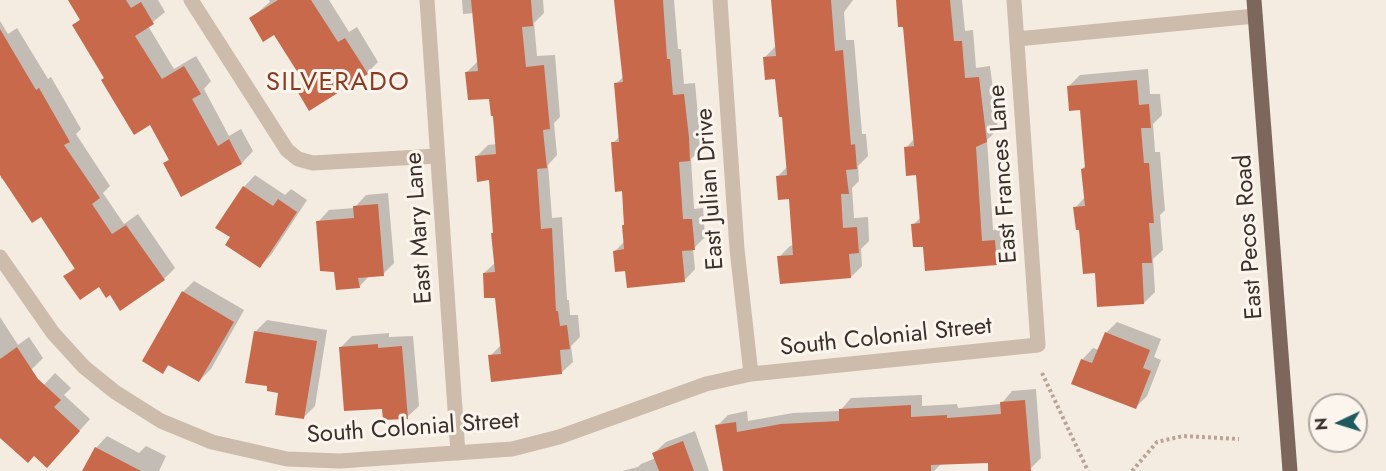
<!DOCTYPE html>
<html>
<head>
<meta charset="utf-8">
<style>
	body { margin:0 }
	#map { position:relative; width:1386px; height:471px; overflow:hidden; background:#f4ebe1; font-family:Jost,sans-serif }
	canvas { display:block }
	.north { position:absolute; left:1308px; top:393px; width:60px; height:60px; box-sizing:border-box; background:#fbf5ee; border:2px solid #aea6a0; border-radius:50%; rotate:266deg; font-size:16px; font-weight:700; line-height:24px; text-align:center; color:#3b302b }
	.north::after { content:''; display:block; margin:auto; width:21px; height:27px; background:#1f5a5e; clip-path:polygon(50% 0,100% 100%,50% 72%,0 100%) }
</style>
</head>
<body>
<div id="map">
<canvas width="1386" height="471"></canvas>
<div class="north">N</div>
</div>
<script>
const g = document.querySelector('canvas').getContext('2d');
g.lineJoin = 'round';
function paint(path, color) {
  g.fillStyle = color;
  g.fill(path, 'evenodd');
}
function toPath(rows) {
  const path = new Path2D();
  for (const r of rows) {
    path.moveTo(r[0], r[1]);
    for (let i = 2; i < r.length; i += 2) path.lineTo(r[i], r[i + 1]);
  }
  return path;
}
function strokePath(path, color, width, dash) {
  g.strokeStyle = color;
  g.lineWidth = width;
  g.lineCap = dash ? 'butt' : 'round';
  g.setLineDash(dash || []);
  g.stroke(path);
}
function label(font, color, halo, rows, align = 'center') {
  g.font = font + ' Jost,sans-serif';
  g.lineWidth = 6;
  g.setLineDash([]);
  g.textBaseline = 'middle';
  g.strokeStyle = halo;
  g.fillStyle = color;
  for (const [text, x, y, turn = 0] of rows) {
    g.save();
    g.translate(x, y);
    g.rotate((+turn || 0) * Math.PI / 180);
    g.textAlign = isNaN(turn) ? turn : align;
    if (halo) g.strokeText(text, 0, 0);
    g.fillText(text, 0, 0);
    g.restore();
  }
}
paint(toPath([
	[69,0,158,0,165,12,148,26,174,69,196,56,211,81,204,89,229,136,241,129,253,151,242,163,182,195,165,163,170,158,151,123,106,77,74,25,80,19],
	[269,0,329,0,349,32,357,27,378,62,367,73,298,89,305,82,275,33,251,18,270,2],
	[462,0,543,0,544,13,534,23,537,56,555,55,560,117,554,123,557,155,548,165,552,218,562,217,567,300,569,300,570,315,578,315,580,337,571,346,573,362,561,373,490,356,501,345,496,296,484,273,496,262,494,232,490,179,477,156,488,145,497,144,490,97,466,73,478,61,474,13,463,14],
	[615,0,674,0,678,49,681,49,684,84,695,83,701,149,691,159,694,209,703,208,705,237,693,249,695,269,684,281,627,269,615,251,625,241,623,190,613,143,620,136,616,84,624,76],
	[773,0,853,0,844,12,846,40,854,40,862,134,866,134,868,156,858,166,859,181,852,188,854,218,868,217,869,241,861,249,862,266,851,277,779,257,790,246,794,245,791,197,777,177,788,166,783,115,777,77,765,57,777,45],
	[897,0,962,0,965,31,973,30,976,68,990,66,998,129,987,140,993,230,1005,229,1007,252,996,263,924,245,913,225,921,217,918,173,906,148,914,139,905,25],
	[0,21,8,34,17,28,48,79,51,77,81,129,76,134,110,186,103,193,124,224,138,214,175,268,164,279,110,293,99,285,65,277,75,267,41,215,4,178,1,179],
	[1148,69,1150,94,1160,94,1162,115,1153,124,1155,152,1160,152,1165,210,1160,215,1163,250,1153,259,1155,292,1144,303,1096,271,1081,228,1075,208,1085,197,1082,169,1086,165,1081,109,1068,87,1080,75],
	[255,175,285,195,291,189,307,200,271,255,260,266,232,237,244,187],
	[388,193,394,263,383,274,370,275,359,287,335,270,318,222,329,210,354,208,366,195],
	[194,281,244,310,211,369,199,381,170,364,162,372,183,292],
	[0,317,18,345,29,337,43,358,32,369,0,391],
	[267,320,327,330,315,406,303,418,280,392,256,331],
	[1117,322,1161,339,1154,357,1161,360,1147,396,1136,407,1082,360,1093,348,1099,350,1106,333],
	[389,333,389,337,413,336,419,406,407,417,384,407,341,347,352,336],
	[55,373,71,388,64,395,90,419,58,455,35,455,0,436,0,432],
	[1036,389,1041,458,1030,469,990,471,989,462,942,463,934,471,725,471,717,426,728,415,747,411,748,421,793,413,840,411,851,398,922,395,922,406,957,404,958,408,1001,404,1012,391],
	[695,431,709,471,622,471,638,467,641,464,656,458,654,453,666,442],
	[107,436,139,453,146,446,166,456,159,471,84,471,96,448]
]), '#0003');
paint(toPath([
	[68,0,126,0,131,8,141,2,154,24,135,36,162,79,184,66,201,94,192,99,218,146,229,139,242,164,181,197,163,163,169,160,150,125,134,135,101,80,104,78,72,25,80,20],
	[278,0,311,0,338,42,345,38,368,74,309,111,296,89,305,84,274,35,263,42,249,18],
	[471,0,531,0,533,26,522,27,526,67,544,65,550,129,543,130,547,168,537,169,541,229,552,228,556,311,558,311,560,326,567,325,570,349,560,350,562,374,491,382,488,355,501,354,495,298,484,298,483,273,495,272,491,233,493,233,489,180,477,182,475,156,496,154,493,116,491,116,489,99,468,100,465,72,478,71],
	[614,0,663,0,667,59,670,59,673,95,684,94,689,137,690,161,679,162,683,219,692,219,695,250,682,251,685,282,627,288,625,271,615,272,613,251,624,249,622,225,624,225,622,191,615,192,611,142,619,142,614,83,623,82],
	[771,0,831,0,835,51,843,50,851,145,855,144,857,169,846,170,849,194,841,194,843,228,857,227,859,253,849,254,851,278,780,284,777,256,793,255,789,199,778,200,776,176,787,175,782,117,779,117,775,79,765,80,763,57,776,56],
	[896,0,950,0,954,41,962,41,965,78,979,77,987,142,976,147,982,241,995,240,997,265,925,271,923,247,913,247,911,224,920,223,916,175,906,176,904,147,914,146,903,27,898,27],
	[0,29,36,90,39,88,70,142,64,145,100,198,92,204,112,234,126,225,165,280,120,311,110,295,106,298,99,287,80,300,63,276,75,269,41,217,32,223,0,175],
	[1137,80,1139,105,1149,104,1151,128,1141,128,1144,163,1149,163,1154,223,1149,223,1152,263,1142,263,1144,304,1097,307,1095,273,1083,274,1079,230,1076,230,1073,207,1085,206,1081,169,1085,168,1080,110,1069,111,1067,86],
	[243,186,273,206,278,199,297,212,260,268,225,245,230,237,215,228],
	[378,204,384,276,358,278,360,288,336,290,334,272,320,271,316,221,354,218,353,206],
	[182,291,234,322,199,382,168,365,163,374,142,361],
	[254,331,317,341,304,419,275,415,278,393,267,391,267,386,245,383],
	[1105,332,1150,350,1143,368,1151,371,1136,409,1071,384,1081,359,1092,363],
	[378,344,378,348,402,346,408,419,383,420,382,409,344,411,339,347],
	[17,347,38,379,61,400,54,407,80,431,47,468,34,456,28,463,0,438,0,359],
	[1025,400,1031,471,988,471,988,463,931,465,931,471,723,471,715,425,736,422,737,432,781,424,839,421,839,409,911,405,911,417,947,415,947,418,1001,414,1000,402],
	[683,441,694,471,659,471,652,453],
	[95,447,141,471,82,471]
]), '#c8694b');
strokePath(toPath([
	[1042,373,1088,471],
	[1132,471,1157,442,1183,436,1239,439]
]), '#b9a596', 4, [3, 3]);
strokePath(toPath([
	[191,0,287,150,298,159,313,163,437,156],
	[427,0,458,453],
	[720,0,737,249,751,374],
	[1017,39,1255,16],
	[0,257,53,333,84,367,115,392,161,421,212,442,287,459,340,461,512,449,559,437,706,384,751,374,1038,345,1014,0]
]), '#cdbbac', 15);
strokePath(toPath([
	[1254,0,1290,471]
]), '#7d675c', 15);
label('24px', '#3b302b', '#fbf5ee', [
	["East Frances Lane",1004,174,-94],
	["East Julian Drive",711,189,-94],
	["East Mary Lane",420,228,-94],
	["East Pecos Road",1250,237,-94],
	["South Colonial Street",886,338,-6],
	["South Colonial Street",413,429,-4]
]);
g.letterSpacing = '1.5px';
label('26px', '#8c3b22', '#fbf5ee', [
	["SILVERADO",338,84]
]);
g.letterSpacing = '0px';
</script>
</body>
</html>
